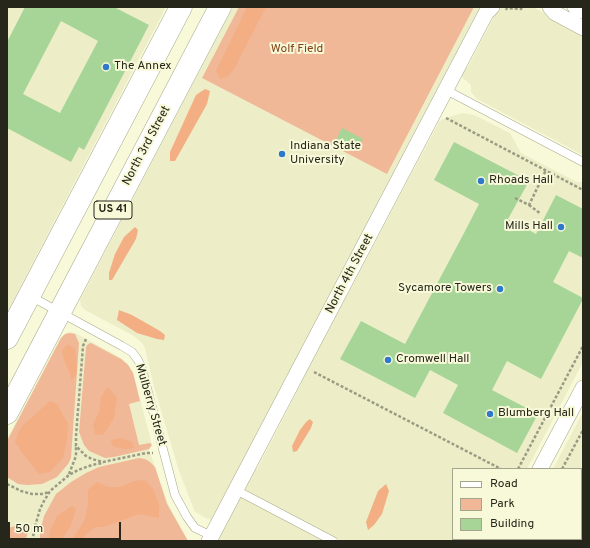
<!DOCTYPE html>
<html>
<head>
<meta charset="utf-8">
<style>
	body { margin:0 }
	#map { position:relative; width:590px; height:548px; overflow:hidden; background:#f7f9d9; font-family:Overpass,sans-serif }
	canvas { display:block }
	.frame { position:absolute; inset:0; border:8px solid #26261a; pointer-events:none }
	.legend { position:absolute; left:452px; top:468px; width:130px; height:72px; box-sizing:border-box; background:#f7f9d9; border:1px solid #a3a58d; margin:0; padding:5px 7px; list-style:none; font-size:12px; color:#26261a }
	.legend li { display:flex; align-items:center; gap:8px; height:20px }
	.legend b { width:20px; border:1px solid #a3a58d }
	.scale { position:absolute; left:8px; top:522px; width:113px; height:18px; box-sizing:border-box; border:2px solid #26261a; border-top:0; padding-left:5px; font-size:12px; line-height:14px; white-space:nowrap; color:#26261a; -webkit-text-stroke:3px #f7f9d9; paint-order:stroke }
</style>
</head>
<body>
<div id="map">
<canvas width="590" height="548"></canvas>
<div class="frame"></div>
<ul class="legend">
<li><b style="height:5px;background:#fff"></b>Road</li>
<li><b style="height:11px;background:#f0b897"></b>Park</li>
<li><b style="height:11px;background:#a6d597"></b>Building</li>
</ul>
<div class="scale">50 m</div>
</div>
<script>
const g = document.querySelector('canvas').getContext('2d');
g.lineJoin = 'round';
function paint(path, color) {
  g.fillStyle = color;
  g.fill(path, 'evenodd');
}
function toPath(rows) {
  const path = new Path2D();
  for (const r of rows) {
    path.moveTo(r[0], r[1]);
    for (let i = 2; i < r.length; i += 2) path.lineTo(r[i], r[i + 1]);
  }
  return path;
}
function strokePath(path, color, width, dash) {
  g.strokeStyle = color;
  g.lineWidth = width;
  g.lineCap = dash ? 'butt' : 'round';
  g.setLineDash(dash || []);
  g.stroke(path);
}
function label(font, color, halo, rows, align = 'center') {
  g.font = font + ' Overpass,sans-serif';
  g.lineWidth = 4;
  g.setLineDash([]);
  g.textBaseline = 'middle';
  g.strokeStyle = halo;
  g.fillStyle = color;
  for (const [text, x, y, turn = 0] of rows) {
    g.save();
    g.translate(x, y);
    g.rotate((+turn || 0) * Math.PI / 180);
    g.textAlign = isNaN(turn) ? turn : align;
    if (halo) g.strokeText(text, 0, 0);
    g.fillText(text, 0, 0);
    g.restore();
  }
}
paint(toPath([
	[7,7,166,7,7,312],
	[233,7,485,7,212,520,206,518,195,512,179,471,154,387,145,348,142,343,134,336,85,310,81,306,80,300],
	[499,7,533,7,583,33,583,155,477,99,471,92,471,85,464,79,460,74,464,68,468,67],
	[463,113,474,115,510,133,521,153,577,182,583,182,583,362,527,469,453,469,453,539,490,539,489,541,214,541,250,471,257,469,302,382,301,375,312,355,317,352,439,122,441,120,455,115],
	[69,332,75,333,121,358,128,364,133,372,152,445,149,450,168,504,188,541,7,541,7,439,60,339,65,334],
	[583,412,583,541,515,541,516,539,581,539,581,469,553,469]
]), '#edeec7');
paint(toPath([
	[239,7,474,7,387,174,202,78],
	[70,333,75,334,79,343,71,458,68,464,57,477,42,484,27,485,18,484,7,477,7,441,61,338,65,334],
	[91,343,121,359,128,365,133,373,140,401,129,404,139,445,150,443,152,445,149,449,114,457,105,458,89,451,84,445,79,432,86,347,88,344],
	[139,458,145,459,150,462,155,467,167,504,188,541,40,541,40,532,44,516,56,494,71,482,86,473,99,467],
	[29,524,27,536,24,541,7,541,8,528,19,525,21,527]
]), '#f0b897');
paint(toPath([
	[247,7,266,7,234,69,228,76,220,79,216,71],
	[205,89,210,91,207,104,175,161,170,161,170,152,196,95],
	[135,227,138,230,136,239,112,280,109,280,109,273,115,254,124,237],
	[119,310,132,315,160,331,165,335,164,340,157,339,137,333,117,320],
	[68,344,75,349,77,367,76,376,71,380,70,374,64,360,62,350],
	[108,387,117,398,114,418,103,435,95,434,93,424,99,413,101,397],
	[50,401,57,404,68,424,67,440,63,458,50,472,39,474,23,454,15,442,21,427],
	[310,419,313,422,311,428,297,451,293,452,292,446,300,430,306,422],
	[121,438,132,442,134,448,125,449,114,447,112,444,111,440],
	[137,480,146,481,153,489,159,504,159,518,139,514,103,527,95,527,84,536,84,541,70,541,80,528,85,519,88,504,88,490,97,482,108,487,120,487],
	[386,484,389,491,382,514,374,525,368,530,366,522,378,491],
	[72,506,76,509,71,525,61,541,49,541,49,533,57,516]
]), '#f3ae84');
paint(toPath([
	[25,7,114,7,149,25,84,150,79,147,71,162,7,128,7,42],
	[61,21,98,41,60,113,23,94],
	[342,128,363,139,357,150,336,140],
	[454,142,529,181,508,219,536,234,556,195,583,209,583,258,569,251,553,282,583,298,583,299,541,379,507,361,492,390,538,414,517,453,443,413,458,385,430,370,415,398,340,359,361,321,405,344,463,235,479,204,434,180]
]), '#a6d597');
const service = toPath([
	[446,90,583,162],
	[30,296,122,346,132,352,138,360,142,369,175,495,187,517,195,528,212,536],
	[236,490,333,541]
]);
const minor = toPath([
	[550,7,555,13,583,28],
	[575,7,583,11],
	[540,469,583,388],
	[209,541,486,13,492,7],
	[502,541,503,539]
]);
const trunk = toPath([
	[7,338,181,7],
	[7,413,220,7]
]);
strokePath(service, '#a9aa8d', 9);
strokePath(minor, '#a9aa8d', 16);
strokePath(trunk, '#a9aa8d', 23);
strokePath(toPath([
	[506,10,507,8,521,9,522,7],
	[446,118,583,190],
	[515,198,529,205,546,170],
	[529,205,541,214],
	[86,339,83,346,76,436,76,446,86,456,92,459,103,462,146,453,153,453],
	[314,372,501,469],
	[518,469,583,346],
	[562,469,583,430],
	[69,474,76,456,76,447],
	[7,484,21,491,32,494,42,494,50,492],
	[534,539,534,541],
	[560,539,562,541],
	[32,541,36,523,40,509,44,501,50,491,69,475,78,470,92,465,102,463],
	[483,541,484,539],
	[521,541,522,539]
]), '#9a9b84', 2.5, [3, 2]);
strokePath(service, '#fff', 8);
strokePath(minor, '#fff', 15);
strokePath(trunk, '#fff', 22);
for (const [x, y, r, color] of [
	[106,67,4,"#3079ca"],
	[282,154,4,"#3079ca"],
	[481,181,4,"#3079ca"],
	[561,227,4,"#3079ca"],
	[500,289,4,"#3079ca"],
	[388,360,4,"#3079ca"],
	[490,414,4,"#3079ca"]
]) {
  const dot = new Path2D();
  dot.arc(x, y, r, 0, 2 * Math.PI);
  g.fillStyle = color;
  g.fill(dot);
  strokePath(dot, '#f7f9d9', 1.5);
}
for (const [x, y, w] of [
	[113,210,38]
]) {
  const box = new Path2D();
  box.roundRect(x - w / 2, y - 9, w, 18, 3);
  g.fillStyle = '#f7f9d9';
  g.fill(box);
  strokePath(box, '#26261a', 1);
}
label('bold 11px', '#26261a', null, [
	["US 41",113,210]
]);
label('12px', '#814316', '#f7f9d9', [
	["Wolf Field",297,50]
]);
label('12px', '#26261a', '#f7f9d9', [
	["The Annex",114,67],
	["Indiana State",290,147],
	["University",290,161],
	["Rhoads Hall",489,181],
	["Mills Hall",553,227,"right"],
	["Sycamore Towers",492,289,"right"],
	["Cromwell Hall",396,360],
	["Blumberg Hall",498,414]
], 'left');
label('12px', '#26261a', '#f7f9d9', [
	["North 3rd Street",147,146,-62],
	["North 4th Street",350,274,-62],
	["Mulberry Street",150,405,74]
]);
</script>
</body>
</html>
